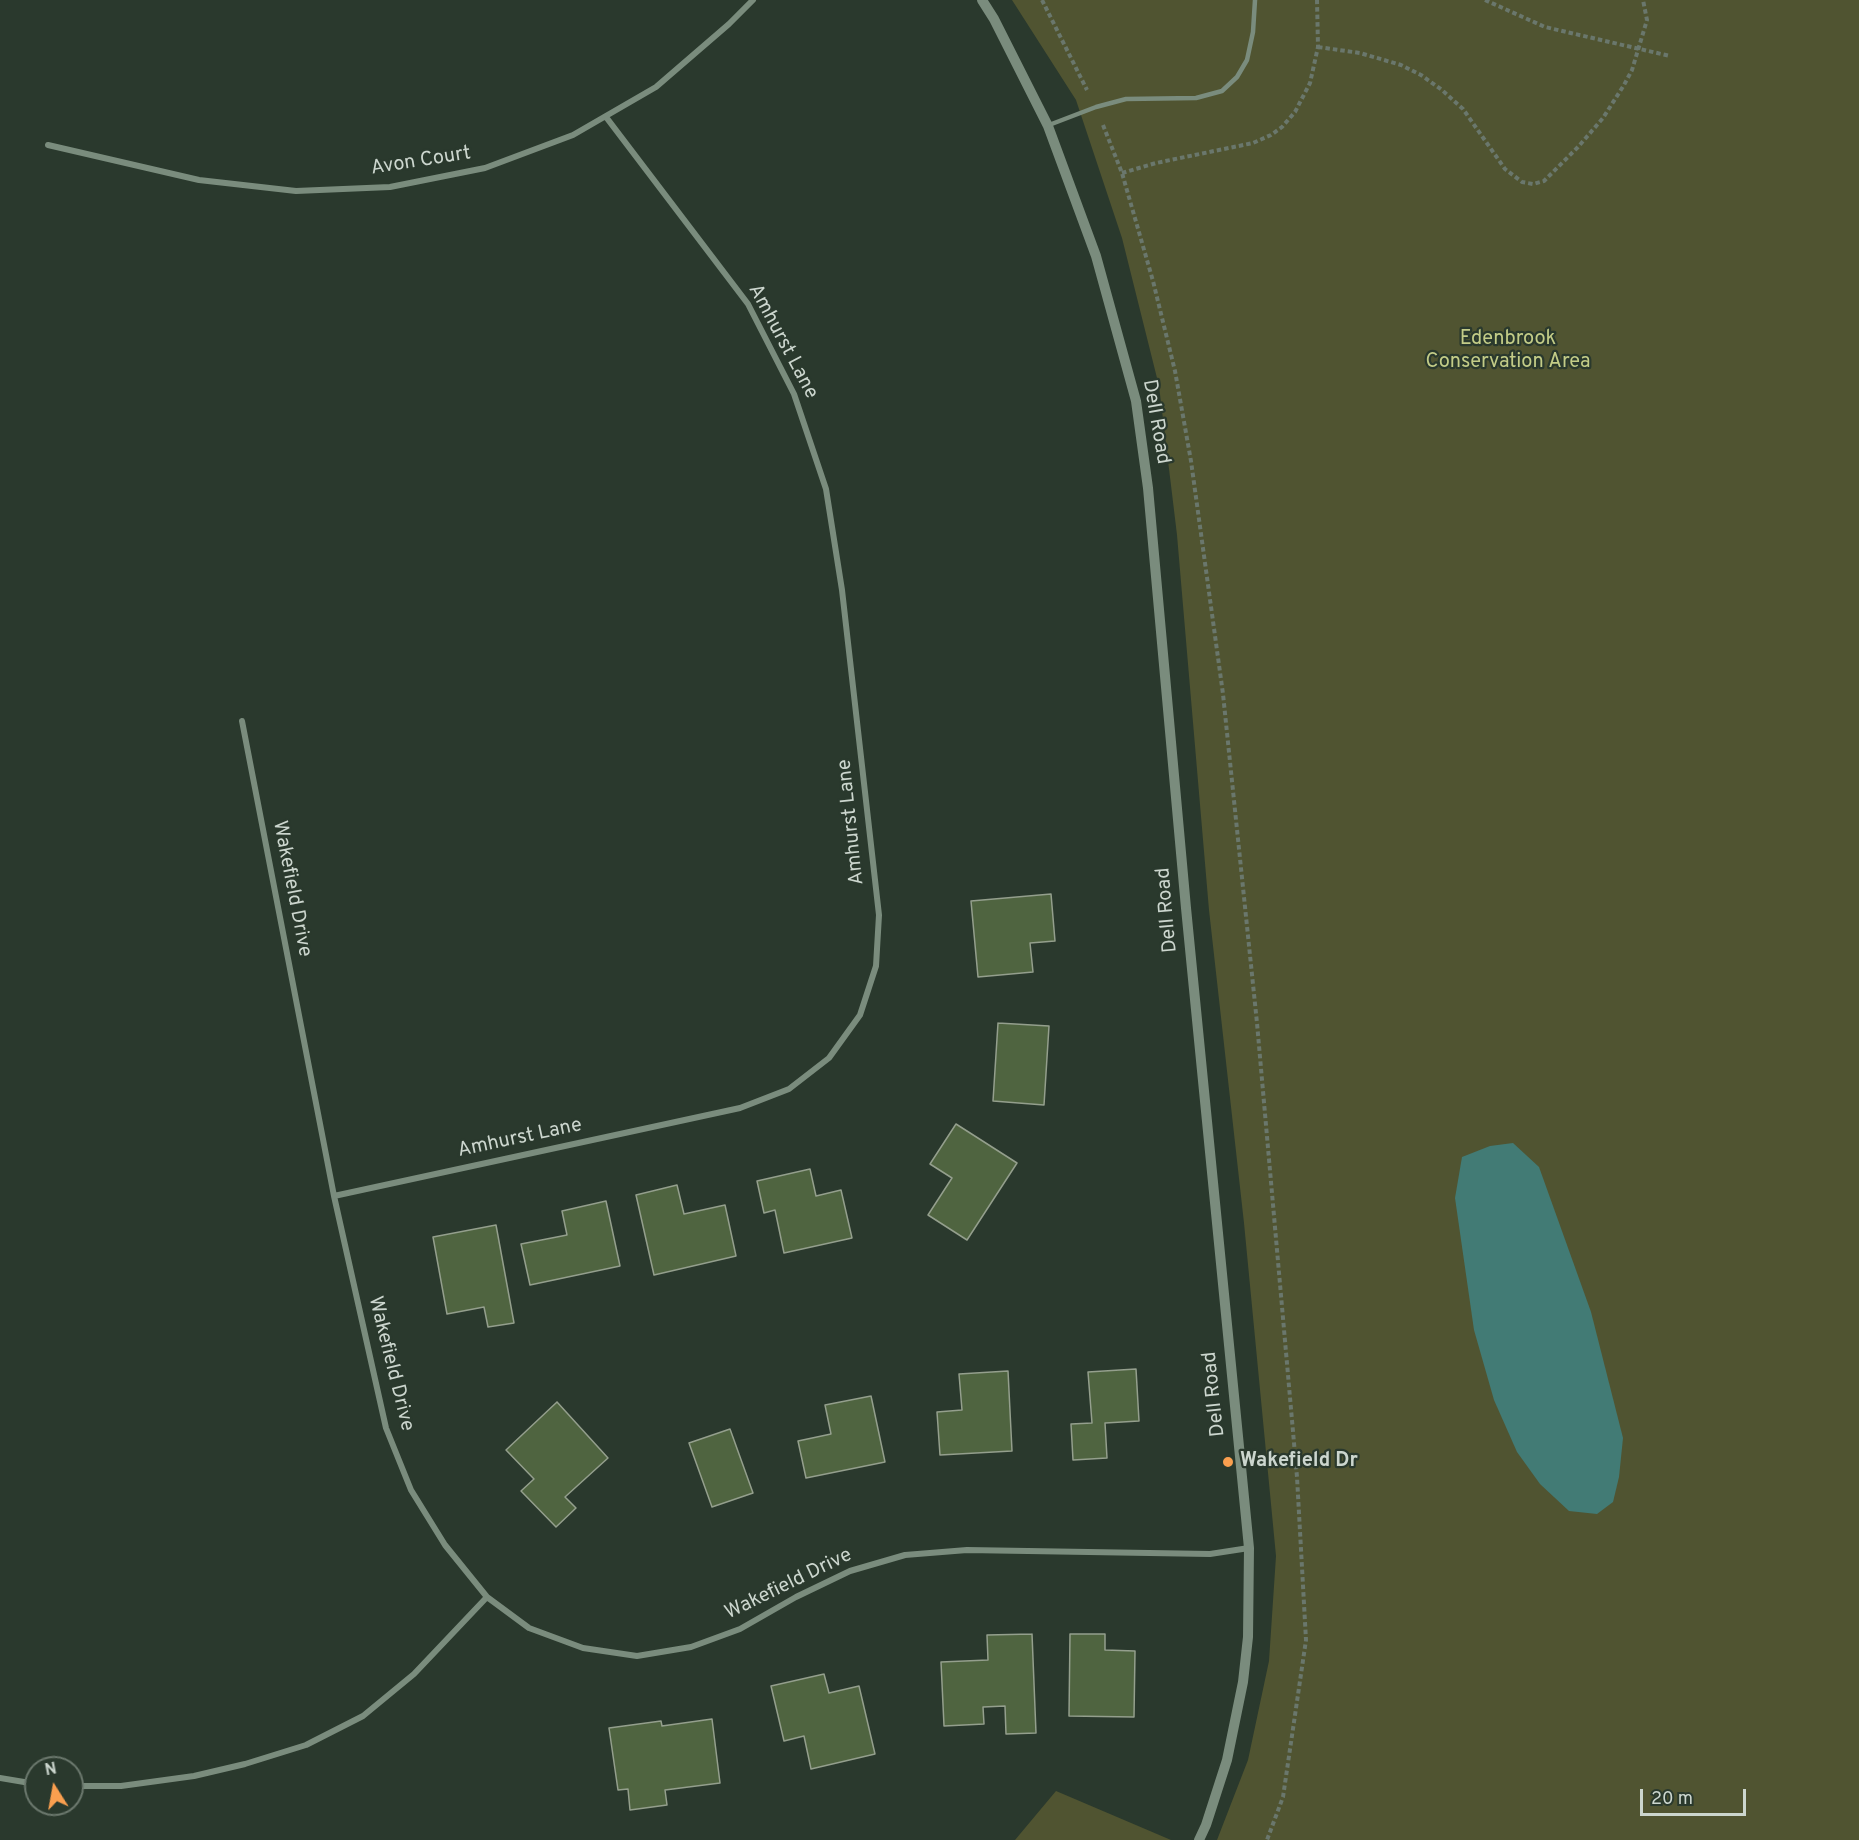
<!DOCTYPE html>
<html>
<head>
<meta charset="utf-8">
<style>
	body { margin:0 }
	#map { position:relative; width:1859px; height:1840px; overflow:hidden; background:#2a392d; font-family:Overpass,sans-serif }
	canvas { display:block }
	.north { position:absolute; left:24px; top:1756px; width:60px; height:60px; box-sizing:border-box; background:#2a392d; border:2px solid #6b786d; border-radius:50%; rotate:349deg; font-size:16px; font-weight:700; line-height:24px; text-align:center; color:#ccd6ce }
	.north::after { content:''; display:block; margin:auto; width:21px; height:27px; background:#fa9f4f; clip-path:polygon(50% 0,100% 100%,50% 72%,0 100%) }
	.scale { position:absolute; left:1640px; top:1789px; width:106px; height:27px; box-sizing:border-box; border:3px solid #ccd6ce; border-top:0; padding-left:8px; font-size:18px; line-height:21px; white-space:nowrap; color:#ccd6ce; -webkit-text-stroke:4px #2a392d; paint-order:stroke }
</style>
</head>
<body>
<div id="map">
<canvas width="1859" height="1840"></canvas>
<div class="north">N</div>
<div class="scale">20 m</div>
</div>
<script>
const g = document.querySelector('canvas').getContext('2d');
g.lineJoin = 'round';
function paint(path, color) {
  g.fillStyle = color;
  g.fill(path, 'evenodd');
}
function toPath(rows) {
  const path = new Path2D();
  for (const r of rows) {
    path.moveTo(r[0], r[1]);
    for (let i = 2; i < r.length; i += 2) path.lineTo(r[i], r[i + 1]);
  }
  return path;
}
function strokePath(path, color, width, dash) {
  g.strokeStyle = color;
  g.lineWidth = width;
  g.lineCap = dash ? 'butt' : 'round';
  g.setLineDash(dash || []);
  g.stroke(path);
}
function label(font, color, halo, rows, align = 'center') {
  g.font = font + ' Overpass,sans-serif';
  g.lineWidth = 4.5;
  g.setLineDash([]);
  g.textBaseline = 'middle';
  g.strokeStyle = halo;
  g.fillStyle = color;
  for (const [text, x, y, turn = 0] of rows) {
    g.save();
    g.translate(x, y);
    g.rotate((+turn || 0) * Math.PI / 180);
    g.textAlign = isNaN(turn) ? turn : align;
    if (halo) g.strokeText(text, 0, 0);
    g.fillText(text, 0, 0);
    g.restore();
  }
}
paint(toPath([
	[1012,0,1859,0,1859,1840,1217,1840,1248,1760,1269,1661,1276,1556,1244,1223,1209,910,1177,535,1159,386,1122,238,1076,100],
	[1056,1791,1171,1840,1015,1840]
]), '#505431');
paint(toPath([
	[1513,1143,1539,1167,1591,1312,1623,1438,1619,1477,1613,1502,1597,1514,1569,1511,1540,1484,1517,1452,1494,1400,1474,1330,1455,1198,1462,1157,1490,1146]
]), '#427b75');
const building = toPath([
	[1051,894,1055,941,1030,943,1033,972,978,977,971,901,1051,894],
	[998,1023,1049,1026,1044,1105,993,1101,998,1023],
	[956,1124,1017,1163,967,1240,928,1215,952,1178,930,1164,956,1124],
	[810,1169,816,1196,841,1190,852,1238,784,1253,775,1210,764,1213,757,1181,810,1169],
	[677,1185,684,1214,725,1205,736,1256,654,1275,636,1195,677,1185],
	[606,1201,620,1266,530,1285,521,1244,567,1235,562,1211,606,1201],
	[496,1225,514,1323,488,1327,484,1307,447,1314,433,1237,496,1225],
	[1136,1369,1139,1421,1105,1423,1107,1458,1073,1460,1071,1424,1092,1423,1088,1372,1136,1369],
	[1008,1371,1012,1451,940,1455,937,1412,962,1410,959,1374,1008,1371],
	[871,1396,885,1462,806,1478,798,1441,831,1434,825,1405,871,1396],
	[557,1402,608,1458,565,1497,576,1508,556,1527,521,1491,534,1479,506,1450,557,1402],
	[730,1429,753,1493,712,1507,689,1443,730,1429],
	[1032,1634,1036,1733,1006,1734,1005,1706,983,1707,984,1724,944,1726,941,1662,988,1660,987,1635,1032,1634],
	[1070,1634,1105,1634,1105,1650,1135,1651,1134,1717,1069,1716,1070,1634],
	[824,1674,829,1693,859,1686,875,1754,811,1769,804,1736,784,1741,771,1686,824,1674],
	[712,1719,720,1783,665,1790,667,1805,630,1810,628,1789,618,1790,609,1728,661,1721,662,1726,712,1719]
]);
paint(building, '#4f6440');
strokePath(building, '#949f8d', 1.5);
strokePath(toPath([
	[1042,0,1087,90],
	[1485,0,1545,27,1670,56],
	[1318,47,1360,53,1401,65,1421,75,1442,90,1463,109,1505,169,1522,182,1533,184,1544,181,1578,147,1603,118,1624,85,1632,70,1647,20,1643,0],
	[1103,125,1122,173,1153,281,1175,371,1191,461,1223,694,1257,1023,1297,1477,1306,1640,1283,1797,1267,1840],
	[1122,173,1156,163,1253,143,1271,135,1282,127,1295,112,1310,83,1318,47,1317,0]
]), '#6a776c', 4, [4.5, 3]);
strokePath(toPath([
	[1049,125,1096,107,1126,99,1196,98,1222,91,1237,77,1247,60,1253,32,1255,0]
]), '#7a8c7d', 4.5);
strokePath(toPath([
	[48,145,199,180,296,191,390,187,485,168,573,135,656,87,729,24,753,0],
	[242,721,334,1196,386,1428,411,1490,445,1545,487,1597,529,1628,583,1648,637,1656,691,1647,740,1629,796,1597,850,1571,905,1555,967,1550,1210,1554,1249,1548],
	[334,1196,740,1108,789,1089,829,1058,860,1015,876,966,879,915,842,590,826,489,794,394,748,304,606,117],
	[0,1778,36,1784],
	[72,1786,121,1786,194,1776,245,1764,306,1745,363,1716,414,1674,487,1597]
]), '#7a8c7d', 6);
strokePath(toPath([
	[982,0,994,19,1048,126,1096,256,1136,401,1148,488,1186,908,1249,1548,1248,1637,1243,1682,1227,1760,1206,1825,1199,1840]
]), '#7a8c7d', 10);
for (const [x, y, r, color] of [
	[1228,1462,6,"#fa9f4f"]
]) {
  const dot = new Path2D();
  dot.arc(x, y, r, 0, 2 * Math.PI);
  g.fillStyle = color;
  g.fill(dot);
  strokePath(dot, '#2a392d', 2);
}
label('20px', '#ccd6ce', '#2a392d', [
	["Avon Court",421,162,-9],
	["Amhurst Lane",782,342,62],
	["Dell Road",1155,422,80],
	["Amhurst Lane",852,822,-96],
	["Wakefield Drive",291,889,79],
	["Dell Road",1168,910,-95],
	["Amhurst Lane",520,1139,-12],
	["Wakefield Drive",390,1364,76],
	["Dell Road",1215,1394,-96],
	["Wakefield Drive",789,1585,-26]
]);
label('20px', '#c3cc87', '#2a392d', [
	["Edenbrook",1508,340],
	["Conservation Area",1508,363]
]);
label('bold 20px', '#ccd6ce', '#2a392d', [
	["Wakefield Dr",1240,1462]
], 'left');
</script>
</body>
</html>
